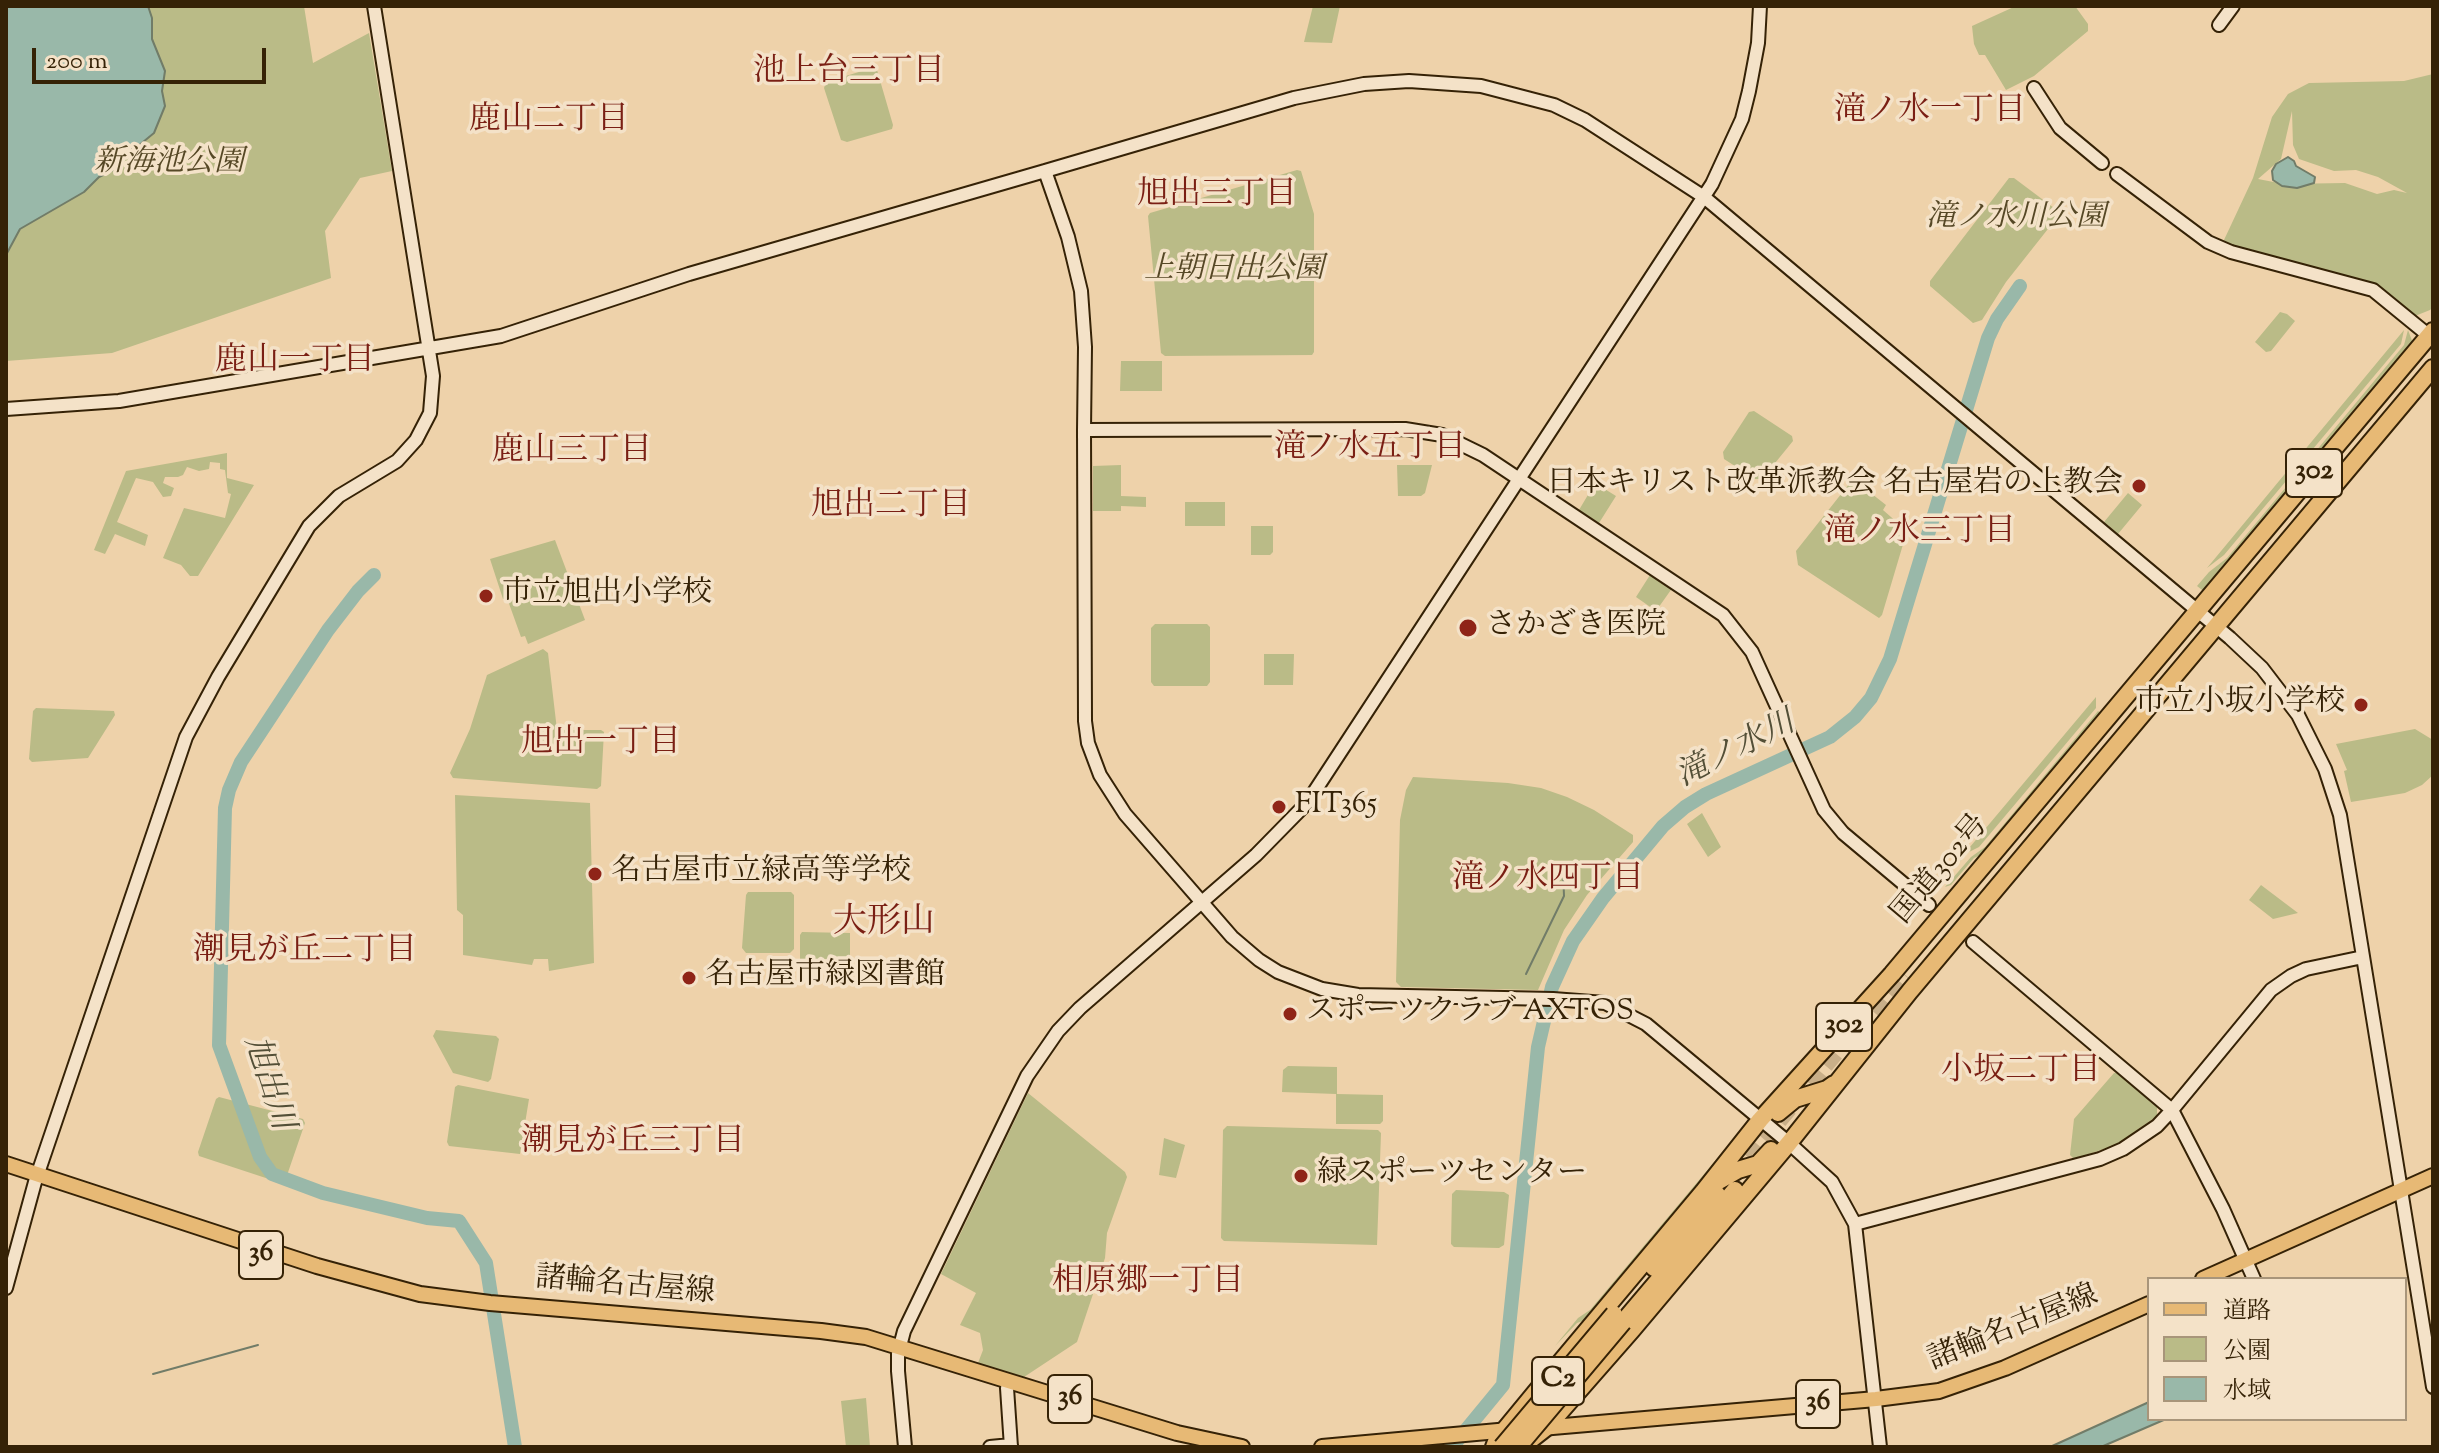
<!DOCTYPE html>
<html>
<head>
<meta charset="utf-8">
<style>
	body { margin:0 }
	#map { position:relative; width:2439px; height:1453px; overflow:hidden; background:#eed2aa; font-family:"Sorts Mill Goudy","Noto Serif JP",serif }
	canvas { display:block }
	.frame { position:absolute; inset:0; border:8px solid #352206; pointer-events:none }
	.legend { position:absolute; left:2147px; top:1277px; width:260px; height:144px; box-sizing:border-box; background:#f4e2c8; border:2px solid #a8957a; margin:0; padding:10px 14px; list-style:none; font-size:24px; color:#352206 }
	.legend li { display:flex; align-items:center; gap:16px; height:40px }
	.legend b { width:40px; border:2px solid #a8957a }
	.scale { position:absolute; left:32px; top:48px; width:234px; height:36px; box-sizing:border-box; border:4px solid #352206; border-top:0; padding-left:10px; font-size:24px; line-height:28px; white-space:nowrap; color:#352206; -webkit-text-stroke:6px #f4e2c8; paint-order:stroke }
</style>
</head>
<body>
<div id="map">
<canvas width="2439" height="1453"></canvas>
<div class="frame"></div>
<ul class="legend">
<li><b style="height:10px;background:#e7b975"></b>道路</li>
<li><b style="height:22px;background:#babb87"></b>公園</li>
<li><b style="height:22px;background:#99b8a9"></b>水域</li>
</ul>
<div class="scale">200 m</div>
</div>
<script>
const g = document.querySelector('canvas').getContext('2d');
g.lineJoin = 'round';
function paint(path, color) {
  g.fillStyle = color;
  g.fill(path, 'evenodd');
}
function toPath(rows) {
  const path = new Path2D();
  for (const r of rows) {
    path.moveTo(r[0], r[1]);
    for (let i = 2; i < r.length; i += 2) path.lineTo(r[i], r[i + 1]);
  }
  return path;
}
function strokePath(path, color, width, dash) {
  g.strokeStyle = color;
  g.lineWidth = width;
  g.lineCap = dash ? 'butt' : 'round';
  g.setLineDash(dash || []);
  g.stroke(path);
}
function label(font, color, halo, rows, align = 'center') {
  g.font = font + ' "Sorts Mill Goudy","Noto Serif JP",serif';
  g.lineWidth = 7;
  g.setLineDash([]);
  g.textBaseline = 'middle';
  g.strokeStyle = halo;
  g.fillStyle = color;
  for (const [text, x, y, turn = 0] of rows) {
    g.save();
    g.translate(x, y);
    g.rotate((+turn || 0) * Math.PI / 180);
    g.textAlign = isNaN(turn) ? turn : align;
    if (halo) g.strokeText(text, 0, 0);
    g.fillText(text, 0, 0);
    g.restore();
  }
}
paint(toPath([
	[6,6,304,6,313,63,369,33,392,171,360,178,325,231,331,278,112,353,6,361],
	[1313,6,1340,6,1332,43,1304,42],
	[2016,6,2075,6,2088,24,2088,31,2034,76,2006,90,1985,55,1979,55,1974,44,1972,26],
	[872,68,877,70,893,125,892,129,847,142,841,140,824,88,826,82],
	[2433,74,2433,307,2430,310,2415,316,2383,290,2368,282,2226,244,2224,240,2253,178,2272,117,2288,94,2309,83,2404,81],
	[2292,111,2293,145,2299,159,2334,171,2356,170,2378,177,2407,193,2394,190,2377,194,2345,183,2284,184,2258,179,2281,159],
	[1297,170,1301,171,1314,214,1314,352,1312,355,1165,356,1161,353,1148,216,1150,213],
	[2009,178,2014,178,2058,211,2059,215,2006,282,1982,320,1973,323,1930,286,1930,281],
	[2280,312,2287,314,2295,321,2271,351,2266,352,2255,342],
	[2404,330,2401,344,2224,555,2207,568],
	[2408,330,2414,346,2206,593,2197,586,2209,572,2227,558,2404,345],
	[1121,361,1162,361,1162,391,1120,391],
	[1754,411,1792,436,1793,441,1762,479,1755,479,1724,459,1723,452,1749,412],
	[227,453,227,478,254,485,198,576,190,576,181,565,163,558,184,508,225,518,231,494,228,493,225,470,220,469,220,463,210,462,209,469,199,471,187,467,183,475,178,477,165,477,163,483,174,488,171,496,163,497,153,482,136,478,117,522,148,535,145,546,115,534,105,554,94,550,126,471],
	[1121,465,1121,496,1146,497,1146,507,1121,506,1121,511,1093,511,1093,466],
	[1397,465,1432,465,1425,493,1421,496,1398,496],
	[1853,479,1886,505,1883,510,1907,531,1882,615,1879,618,1798,565,1796,551],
	[1595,483,1616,496,1599,523,1579,510],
	[2128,493,2142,505,2118,534,2104,522],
	[1185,502,1225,502,1225,526,1185,526],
	[1251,526,1273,526,1273,552,1270,555,1251,555],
	[555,540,585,620,528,644,525,636,521,637,507,598,503,599,490,559],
	[1650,575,1653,575,1673,587,1656,611,1636,597],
	[1155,624,1207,624,1210,627,1210,682,1207,686,1154,686,1151,682,1151,628],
	[543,649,548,653,557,730,601,730,604,732,601,786,597,789,453,778,450,773,470,729,487,675],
	[1264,654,1294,654,1293,685,1264,685],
	[2096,697,2096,708,1979,847,1969,852,1938,885],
	[36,708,114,711,115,715,88,758,32,762,29,759,33,711],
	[2098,711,2104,716,1989,851,1974,858,1951,885,1945,887,1971,857,1985,847],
	[2415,729,2433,740,2433,775,2422,785,2405,793,2351,802,2344,771,2347,770,2336,744],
	[1413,777,1508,783,1541,788,1567,797,1594,810,1633,835,1633,842,1587,895,1564,930,1538,990,1401,987,1396,982,1400,820,1406,790],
	[455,795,590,803,594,963,549,971,548,959,534,959,532,965,463,955,463,915,457,910],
	[1702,813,1721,847,1708,857,1687,824],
	[2261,885,2298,913,2273,919,2249,900],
	[748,892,791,892,794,895,794,949,790,953,746,953,742,948,746,895],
	[802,932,850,933,850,960,800,959,800,935],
	[436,1030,496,1036,499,1039,491,1079,488,1082,453,1073,433,1036],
	[1288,1066,1337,1067,1337,1094,1383,1095,1383,1121,1380,1124,1336,1124,1336,1094,1282,1092,1283,1070],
	[2114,1073,2118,1073,2157,1105,2157,1116,2116,1145,2074,1159,2070,1155,2074,1119],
	[458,1085,529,1099,520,1154,449,1146,447,1142,455,1087],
	[1028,1093,1125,1172,1127,1177,1107,1233,1105,1258,1077,1342,1024,1377,978,1363,983,1350,980,1333,960,1325,976,1293,941,1274],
	[219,1097,303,1119,305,1123,284,1184,199,1156,198,1152,216,1099],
	[1227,1126,1378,1130,1381,1133,1377,1245,1224,1241,1221,1238,1223,1130],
	[1741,1130,1744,1133,1588,1319,1577,1323,1555,1346,1578,1318,1590,1310],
	[1164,1138,1185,1145,1176,1178,1159,1175],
	[1456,1190,1504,1192,1509,1195,1504,1245,1499,1248,1454,1247,1451,1244,1452,1194],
	[866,1398,870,1447,846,1447,841,1401]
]), '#babb87');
const water = toPath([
	[6,6,148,6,152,18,152,39,165,71,162,91,165,106,154,133,137,147,126,152,119,167,99,177,84,192,20,229,6,255,6,6],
	[2288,157,2294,161,2296,166,2315,177,2314,183,2297,188,2282,186,2273,180,2272,171,2276,164,2288,157],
	[2149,1402,2149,1419,2166,1419,2101,1447,2050,1447,2149,1402]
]);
paint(water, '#99b8a9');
strokePath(water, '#717c68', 2);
strokePath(toPath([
	[1526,974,1564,896,1563,870],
	[153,1374,258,1345]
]), '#717c68', 2);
strokePath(toPath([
	[374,575,358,591,328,630,241,762,229,790,225,808,219,1045,260,1157,272,1174,323,1193,427,1218,459,1221,486,1263,515,1447],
	[1452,1447,1503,1385,1538,1047,1552,987,1573,941,1603,898,1663,826,1685,807,1706,794,1830,737,1855,717,1871,698,1890,659,1988,338,1997,319,2020,286]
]), '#99b8a9', 14);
strokePath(toPath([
	[1733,1176,1903,973]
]), '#c9af89', 16, [16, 8]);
const secondary = toPath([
	[2219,25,2233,6],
	[2034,88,2060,128,2102,163],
	[2117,174,2208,242,2231,252,2373,290,2433,339],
	[6,409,119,401,501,336,689,274,1045,171],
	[1084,430,1085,721,1088,743,1100,775,1125,814,1232,937,1259,960,1278,972,1322,989,1358,995,1553,999,1605,1003,1646,1024,1789,1143,1832,1182,1855,1224,1880,1447],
	[1929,905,1843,833,1824,810,1752,652,1723,615,1483,455,1442,435,1405,429,1084,430,1085,347,1081,291,1068,237,1045,171,1294,98,1364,84,1409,81,1481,86,1554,105,1585,120,1704,197,2230,638,2262,668,2298,715,2325,769,2340,815,2433,1387],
	[1973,942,2172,1110,2223,1209,2254,1279],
	[1855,1224,2100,1159,2123,1149,2157,1126,2172,1110,2271,990,2291,976,2306,969,2363,957],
	[6,1288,35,1182,186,737,218,677,309,526,339,496,397,461,416,440,430,413,433,376,374,6],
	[1007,1388,1011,1447],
	[905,1447,898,1371,898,1354,904,1331,1027,1076,1058,1031,1080,1008,1256,855,1307,803,1712,184,1742,119,1749,91,1758,43,1760,6],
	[990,1447,1011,1445]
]);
const primary = toPath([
	[6,1164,317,1266,420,1294,490,1303,821,1331,866,1337,1177,1433,1242,1447],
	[2203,1279,2433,1176],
	[1541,1428,1876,1399,1939,1391,2005,1368,2149,1304],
	[1322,1447,1509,1430]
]);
const highway = toPath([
	[1778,1113,1795,1099,1827,1089,1834,1084],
	[1717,1182,1738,1170,1758,1164,1771,1150],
	[1654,1268,1717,1194],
	[1623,1322,1735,1190],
	[1524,1445,1547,1427,1632,1330,1789,1143,1910,991,2433,368],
	[1494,1447,1497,1439,1553,1371,1703,1192,1760,1120,1892,974,2433,331]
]);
strokePath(secondary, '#352206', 16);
strokePath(primary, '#352206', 18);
strokePath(highway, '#352206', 20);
strokePath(secondary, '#f4e2c8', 12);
strokePath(primary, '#e7b975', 14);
strokePath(highway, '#e7b975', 16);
const highwayBridge = toPath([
	[1502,1447,1614,1314],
	[1518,1447,1623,1322]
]);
strokePath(highwayBridge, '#352206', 20, []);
strokePath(highwayBridge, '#e7b975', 16);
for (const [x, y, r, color] of [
	[2139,486,8,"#8f2418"],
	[486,596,8,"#8f2418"],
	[1468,628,10,"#8f2418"],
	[2361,705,8,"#8f2418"],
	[1279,807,8,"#8f2418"],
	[595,874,8,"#8f2418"],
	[689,978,8,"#8f2418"],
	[1290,1014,8,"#8f2418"],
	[1301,1176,8,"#8f2418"]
]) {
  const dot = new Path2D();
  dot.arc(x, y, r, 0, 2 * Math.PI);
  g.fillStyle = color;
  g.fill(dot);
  strokePath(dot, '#f4e2c8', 3);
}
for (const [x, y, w] of [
	[2314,473,56],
	[1844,1027,56],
	[261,1255,44],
	[1558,1381,52],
	[1070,1399,44],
	[1818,1404,44]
]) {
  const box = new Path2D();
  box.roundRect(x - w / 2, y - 24, w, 48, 6);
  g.fillStyle = '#f4e2c8';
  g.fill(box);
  strokePath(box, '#352206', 2);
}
label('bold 28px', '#352206', null, [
	["302",2314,473],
	["302",1844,1027],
	["36",261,1255],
	["C2",1558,1381],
	["36",1070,1399],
	["36",1818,1404]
]);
label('italic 30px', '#564826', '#f4e2c8', [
	["新海池公園",169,165],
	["滝ノ水川公園",2016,220],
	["上朝日出公園",1234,272]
]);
label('30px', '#352206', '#f4e2c8', [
	["日本キリスト改革派教会 名古屋岩の上教会",2123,486,"right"],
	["市立旭出小学校",502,596],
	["さかざき医院",1486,628],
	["市立小坂小学校",2345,705,"right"],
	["FIT365",1295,807],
	["名古屋市立緑高等学校",611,874],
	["名古屋市緑図書館",705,978],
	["スポーツクラブ AXTOS",1306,1014],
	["緑スポーツセンター",1317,1176]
], 'left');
label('30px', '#352206', '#f4e2c8', [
	["国道302号",1942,871,-50],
	["諸輪名古屋線",625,1288,5],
	["諸輪名古屋線",2014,1330,-22]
]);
label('32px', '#7a1f14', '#f4e2c8', [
	["池上台三丁目",849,75],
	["滝ノ水一丁目",1930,114],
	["鹿山二丁目",549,123],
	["旭出三丁目",1217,198],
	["鹿山一丁目",295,364],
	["滝ノ水五丁目",1370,451],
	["鹿山三丁目",572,454],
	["旭出二丁目",891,509],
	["滝ノ水三丁目",1920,535],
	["旭出一丁目",601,746],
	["滝ノ水四丁目",1548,882],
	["潮見が丘二丁目",305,954],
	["小坂二丁目",2021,1074],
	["潮見が丘三丁目",633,1145],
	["相原郷一丁目",1148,1285]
]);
label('italic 32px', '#534f37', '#f4e2c8', [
	["滝ノ水川",1737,752,-27],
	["旭出川",266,1084,72]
]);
label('34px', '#7a1f14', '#f4e2c8', [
	["大形山",884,925]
]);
</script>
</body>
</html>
